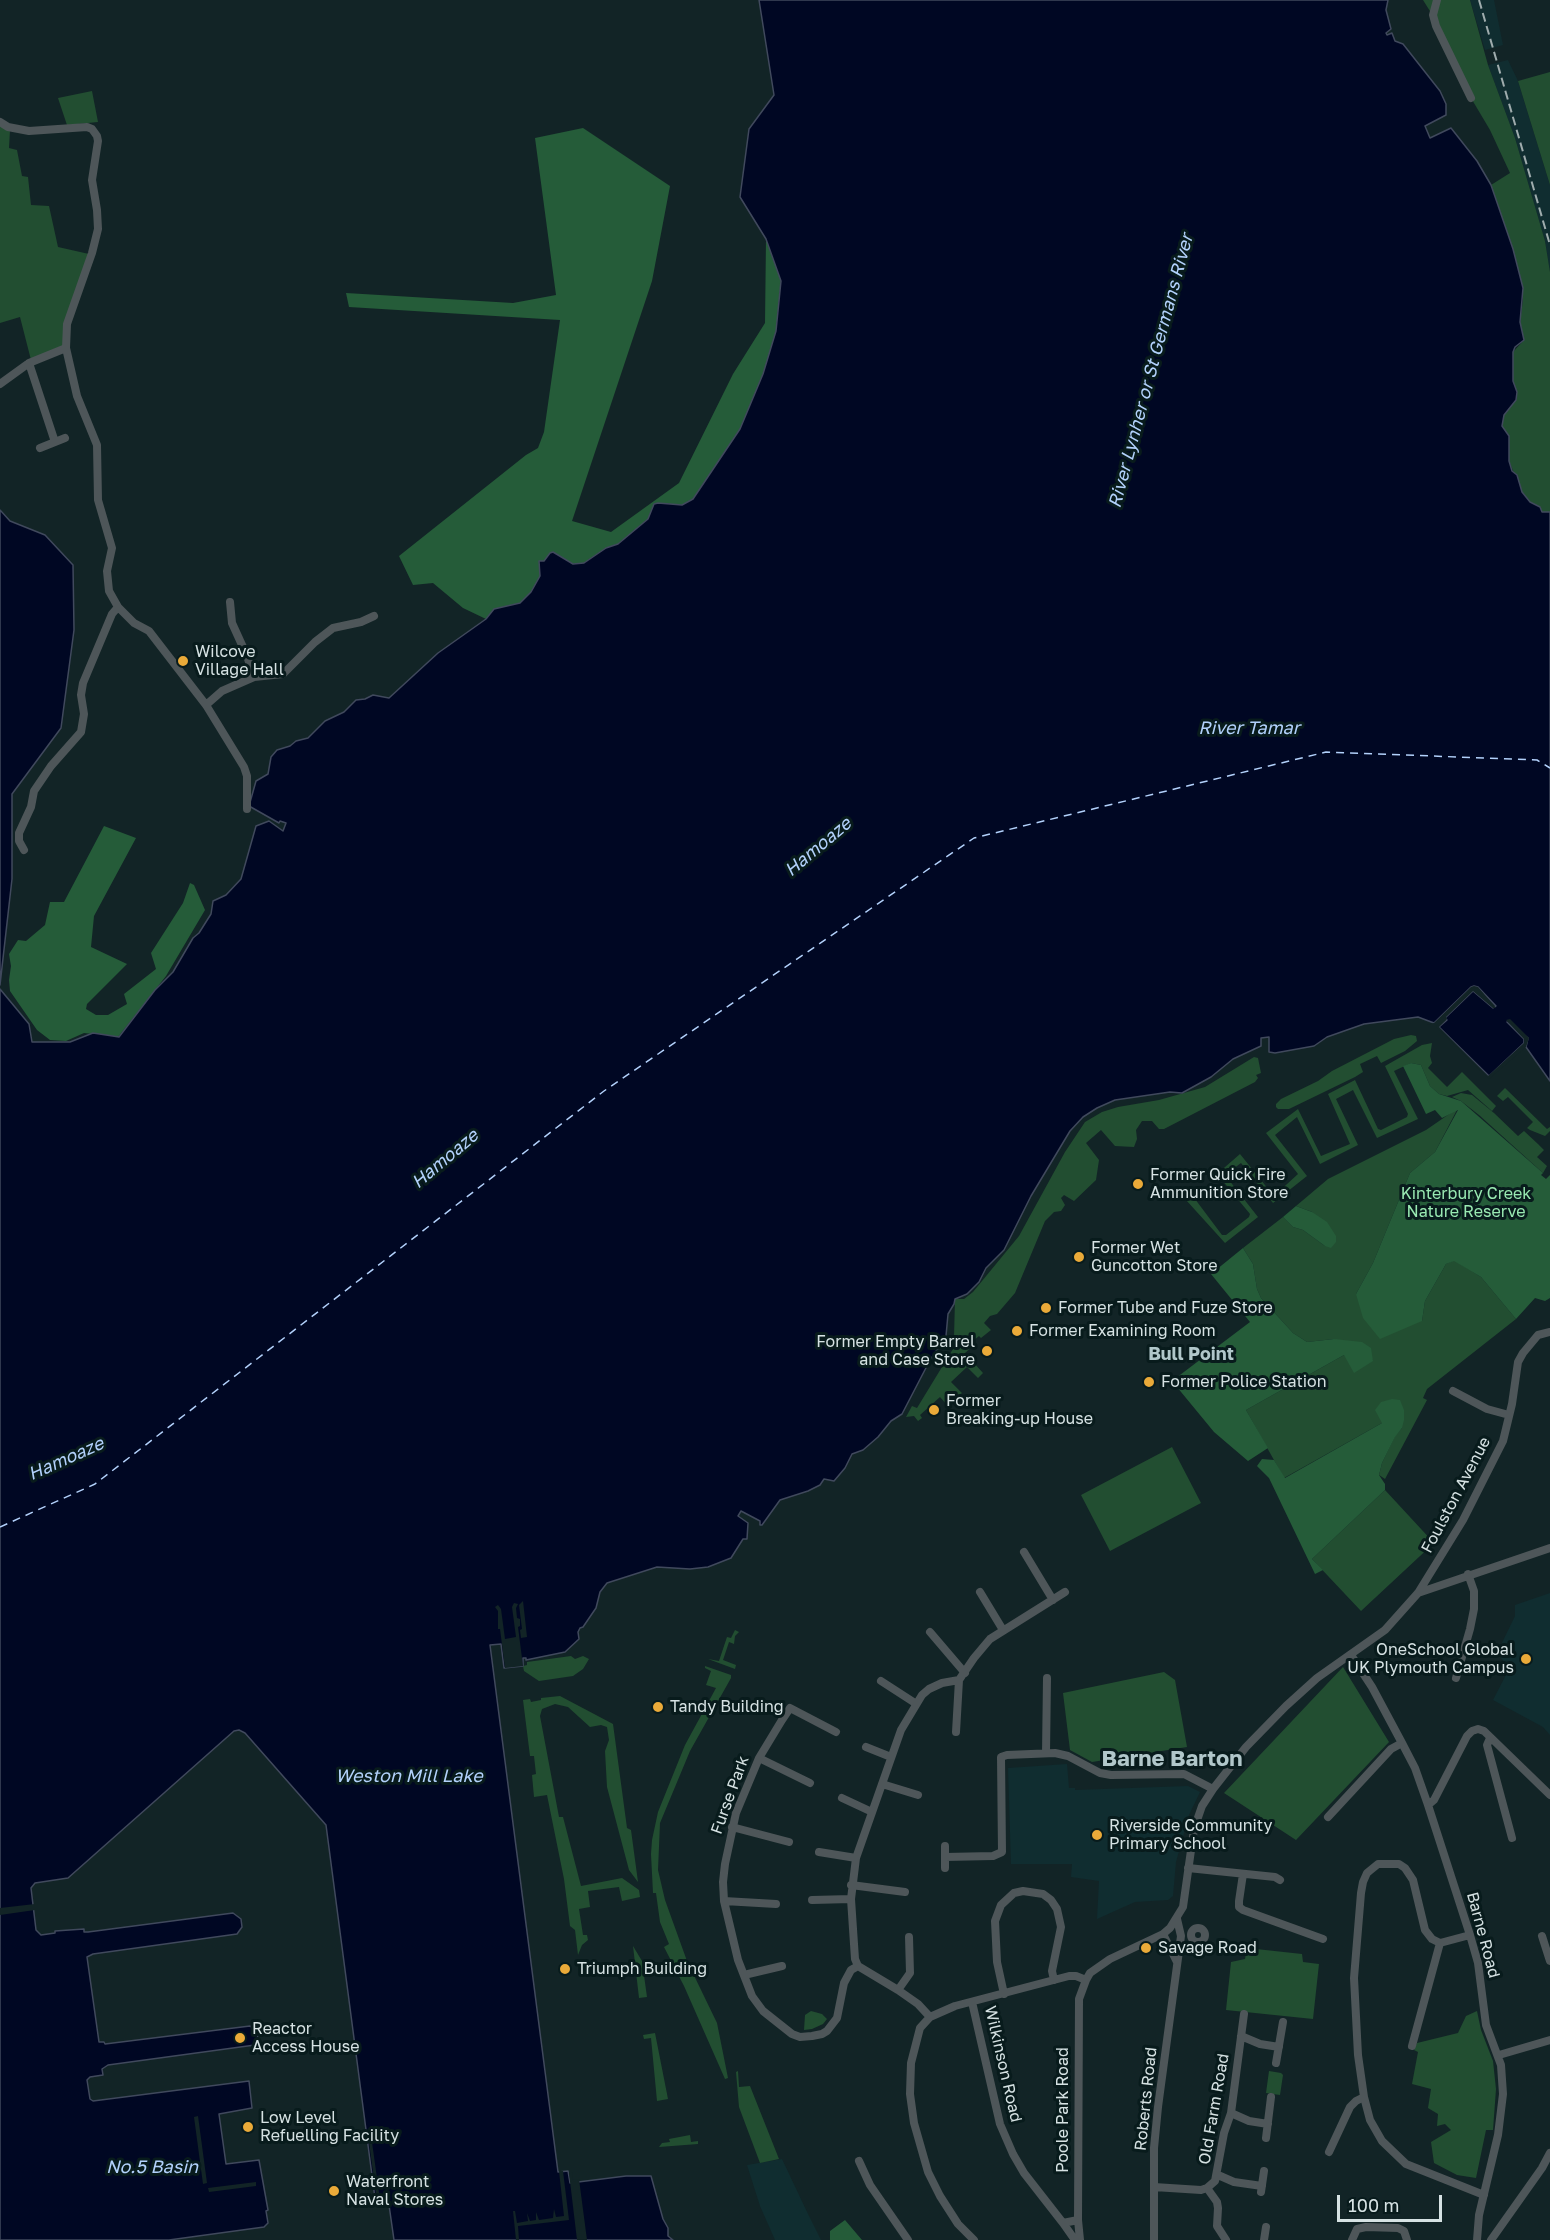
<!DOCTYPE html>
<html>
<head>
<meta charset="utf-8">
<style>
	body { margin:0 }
	#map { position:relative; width:1550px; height:2240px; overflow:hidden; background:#122426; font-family:"Golos Text",sans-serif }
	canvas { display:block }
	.scale { position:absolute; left:1337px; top:2195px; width:105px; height:27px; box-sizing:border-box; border:3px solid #d6e2e3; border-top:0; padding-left:8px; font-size:18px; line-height:21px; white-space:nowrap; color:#d6e2e3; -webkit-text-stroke:4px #081b1c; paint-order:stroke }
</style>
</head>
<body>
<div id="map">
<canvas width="1550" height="2240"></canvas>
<div class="scale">100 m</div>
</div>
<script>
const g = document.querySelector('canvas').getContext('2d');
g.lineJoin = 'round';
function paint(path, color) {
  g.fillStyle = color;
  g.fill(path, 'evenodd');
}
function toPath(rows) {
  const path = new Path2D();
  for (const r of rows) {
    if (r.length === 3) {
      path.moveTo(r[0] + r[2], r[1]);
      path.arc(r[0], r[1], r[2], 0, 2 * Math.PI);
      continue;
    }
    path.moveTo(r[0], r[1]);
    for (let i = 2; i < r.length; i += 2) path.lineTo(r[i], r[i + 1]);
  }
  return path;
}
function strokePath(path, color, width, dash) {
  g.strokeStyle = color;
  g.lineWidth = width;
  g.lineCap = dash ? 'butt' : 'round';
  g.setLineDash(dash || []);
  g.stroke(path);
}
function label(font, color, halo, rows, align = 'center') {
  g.font = font + ' "Golos Text",sans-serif';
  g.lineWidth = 6;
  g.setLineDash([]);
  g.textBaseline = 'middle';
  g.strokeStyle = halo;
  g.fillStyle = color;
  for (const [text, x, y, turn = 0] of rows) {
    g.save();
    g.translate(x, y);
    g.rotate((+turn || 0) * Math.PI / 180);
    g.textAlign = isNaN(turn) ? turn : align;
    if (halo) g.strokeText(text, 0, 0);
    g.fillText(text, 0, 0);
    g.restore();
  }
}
paint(toPath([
	[1470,0,1494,0,1503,45,1485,50],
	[1508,60,1518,81,1550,185,1550,272,1545,241,1515,138,1488,65],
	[1550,1593,1550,1735,1543,1727,1493,1700,1508,1671,1506,1664,1497,1653,1515,1616,1515,1605],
	[1067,1764,1069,1788,1075,1788,1075,1790,1188,1786,1200,1792,1189,1815,1176,1862,1173,1896,1168,1900,1135,1902,1097,1919,1099,1881,1071,1877,1072,1864,1011,1864,1008,1768],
	[782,2159,808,2214,821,2240,775,2240,760,2206,747,2165]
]), '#102d30');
paint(toPath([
	[1423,0,1470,0,1488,65,1515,138,1545,241,1550,272,1550,512,1546,513,1542,512,1530,502,1522,492,1509,461,1509,436,1502,426,1504,415,1516,400,1517,392,1513,381,1513,352,1524,340,1520,322,1523,300,1513,249,1491,185,1510,173,1490,130,1471,98,1433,16],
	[1550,72,1550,185,1518,81],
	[92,91,98,122,67,125,58,98],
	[0,125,10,130,9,148,17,150,22,176,28,177,31,205,49,206,58,247,89,254,64,347,31,360,20,317,0,323],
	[1411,1035,1416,1036,1417,1041,1405,1051,1381,1063,1377,1056,1360,1064,1363,1072,1355,1077,1289,1109,1278,1109,1276,1107,1276,1104,1281,1099,1318,1081,1332,1071,1394,1039],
	[1432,1043,1430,1056,1432,1063,1428,1068,1447,1087,1462,1072,1496,1106,1492,1111,1468,1090,1447,1096,1439,1094,1430,1086,1421,1065,1411,1063,1394,1071,1418,1119,1377,1138,1353,1090,1336,1099,1358,1145,1320,1164,1297,1117,1275,1135,1307,1176,1273,1203,1241,1163,1225,1175,1258,1217,1225,1243,1186,1200,1192,1195,1222,1235,1226,1235,1249,1217,1250,1214,1217,1174,1240,1154,1273,1195,1275,1195,1298,1174,1266,1133,1298,1109,1321,1156,1350,1144,1328,1094,1355,1080,1378,1129,1381,1130,1407,1117,1408,1114,1385,1066,1422,1045],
	[1254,1057,1258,1058,1261,1073,1256,1075,1258,1078,1255,1082,1164,1129,1159,1129,1152,1121,1142,1121,1136,1130,1137,1139,1134,1147,1115,1146,1101,1130,1086,1143,1099,1160,1096,1180,1074,1201,1064,1195,1061,1198,1065,1205,1061,1211,1054,1212,1045,1221,1015,1293,997,1314,990,1316,984,1323,991,1330,981,1338,979,1336,972,1342,974,1345,965,1353,983,1373,978,1378,967,1367,951,1382,962,1393,948,1406,940,1397,920,1415,922,1418,918,1421,914,1416,906,1417,912,1406,917,1408,956,1344,954,1337,955,1299,964,1299,973,1292,1019,1236,1065,1152,1085,1122,1102,1112,1118,1107,1159,1100,1205,1087],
	[1505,1088,1547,1129,1550,1127,1550,1131,1545,1136,1530,1130,1527,1128,1533,1122,1508,1097,1503,1101,1497,1096],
	[1461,1093,1472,1095,1494,1113,1518,1136,1524,1131,1538,1144,1544,1150,1537,1157,1547,1166,1543,1173,1479,1115,1461,1101,1452,1097],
	[1458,1108,1435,1152,1410,1173,1373,1263,1356,1294,1422,1321,1425,1301,1446,1264,1454,1260,1481,1277,1516,1319,1427,1389,1423,1398,1427,1400,1385,1479,1379,1475,1382,1463,1395,1436,1402,1428,1382,1423,1284,1478,1246,1410,1344,1355,1373,1360,1334,1339,1307,1342,1293,1333,1261,1298,1257,1289,1253,1264,1243,1248,1283,1217,1293,1227,1303,1230,1325,1246,1312,1212,1296,1206,1328,1179,1426,1130],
	[1172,1447,1201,1503,1110,1551,1081,1495],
	[1385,1490,1434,1543,1361,1611,1312,1559],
	[735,1630,739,1632,735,1636,734,1644,729,1642,723,1660,736,1665,735,1669,708,1659,719,1661,727,1637,731,1638],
	[571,1656,575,1659,583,1656,589,1659,583,1669,573,1676,539,1681,524,1671,523,1666,527,1665,527,1662],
	[705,1666,731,1675,731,1678,690,1751,660,1823,658,1870,665,1900,687,1961,717,2023,728,2078,725,2079,684,1986,664,1947,669,1944,660,1922,656,1893,653,1893,651,1854,652,1840,658,1812,685,1745,716,1688,706,1685,711,1671,705,1668],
	[1343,1667,1389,1742,1296,1840,1224,1793],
	[1164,1672,1175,1680,1187,1747,1092,1762,1070,1750,1063,1693],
	[560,1696,613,1724,627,1828,631,1830,638,1882,629,1870,607,1787,605,1751,609,1740,607,1727,601,1725,590,1727,568,1707,555,1704,542,1709,540,1716,559,1817,563,1817,581,1886,622,1878,639,1890,640,1897,622,1901,619,1887,588,1891,590,1907,579,1909,583,1935,587,1935,588,1940,582,1945,578,1955,575,1930,570,1926,564,1879,547,1795,534,1797,532,1775,536,1774,534,1756,530,1756,523,1700,530,1699,531,1702,541,1700,541,1698],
	[633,1946,642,1961,647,1997,639,1998],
	[1247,1948,1302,1954,1303,1962,1319,1964,1313,2019,1226,2010,1231,1962,1245,1959],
	[811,2011,822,2014,827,2019,823,2024,812,2029,804,2030,805,2015],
	[1477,2011,1481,2030,1493,2061,1496,2089,1493,2130,1486,2130,1476,2178,1457,2175,1434,2163,1431,2142,1451,2130,1445,2124,1437,2126,1438,2114,1428,2108,1431,2089,1412,2084,1418,2052,1414,2050,1417,2043,1458,2033,1466,2016],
	[655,2033,668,2099,657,2101,651,2038,644,2039,643,2035],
	[738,2071,739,2087,750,2086,779,2159,760,2163,739,2107,736,2072],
	[1269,2071,1281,2073,1283,2075,1280,2095,1266,2093],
	[690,2135,691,2142,698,2141,698,2144,659,2147,662,2143,670,2142,669,2139]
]), '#224e31');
paint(toPath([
	[583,128,670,186,652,281,572,521,611,532,679,483,733,374,765,323,766,239,781,281,776,331,763,374,740,429,693,499,682,505,658,503,655,504,648,519,618,544,606,548,584,563,573,564,553,552,544,561,541,576,531,592,520,603,495,609,486,619,463,608,433,583,413,585,399,556,526,455,538,448,544,432,560,320,349,307,346,293,513,303,556,295,535,138],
	[104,826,136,838,94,916,91,947,127,964,87,1004,86,1009,96,1015,108,1015,127,1004,124,994,156,969,151,953,183,903,190,883,194,885,205,910,166,976,118,1037,84,1033,66,1041,50,1040,37,1030,10,991,9,980,11,966,9,954,18,940,26,941,45,925,50,902,64,902],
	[1411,1063,1421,1065,1430,1086,1439,1094,1461,1101,1543,1173,1541,1175,1546,1179,1550,1175,1550,1298,1545,1301,1535,1298,1516,1319,1481,1277,1454,1261,1446,1264,1425,1301,1422,1321,1380,1339,1363,1318,1356,1294,1373,1263,1410,1173,1435,1152,1458,1110,1442,1118,1435,1110,1426,1114,1403,1066],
	[1296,1206,1312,1212,1327,1222,1336,1236,1336,1242,1331,1248,1325,1246,1303,1230,1293,1227,1283,1217],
	[1243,1248,1253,1264,1257,1289,1261,1298,1293,1333,1307,1342,1334,1339,1362,1342,1371,1348,1373,1361,1354,1373,1344,1355,1246,1410,1268,1448,1248,1461,1214,1432,1172,1381,1250,1322,1211,1274],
	[1392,1399,1400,1400,1404,1410,1404,1420,1402,1428,1395,1437,1382,1463,1379,1475,1385,1484,1385,1490,1312,1559,1323,1570,1315,1574,1269,1478,1257,1466,1262,1459,1274,1460,1285,1478,1382,1423,1375,1410,1381,1402],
	[845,2220,862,2240,830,2240,830,2231]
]), '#255c39');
const water = toPath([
	[759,0,1388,0,1386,10,1391,29,1386,33,1387,35,1392,33,1395,41,1403,44,1440,91,1446,104,1446,115,1425,126,1430,138,1451,128,1477,161,1491,185,1513,249,1523,288,1520,322,1524,340,1515,347,1513,352,1513,381,1517,392,1516,400,1504,415,1502,426,1509,436,1509,461,1512,471,1517,475,1522,492,1530,502,1540,507,1542,512,1550,512,1550,1081,1526,1047,1528,1038,1507,1022,1524,1039,1524,1043,1489,1076,1439,1027,1447,1020,1445,1018,1473,991,1493,1008,1496,1006,1478,987,1474,986,1471,987,1434,1023,1418,1017,1364,1024,1327,1037,1314,1046,1275,1053,1269,1052,1269,1037,1261,1038,1261,1046,1233,1059,1211,1077,1182,1093,1170,1092,1115,1100,1097,1108,1083,1117,1070,1131,1031,1196,1004,1250,986,1268,979,1282,967,1294,955,1299,954,1304,948,1314,946,1336,929,1362,902,1414,891,1421,878,1437,863,1450,852,1454,845,1468,834,1481,824,1479,820,1485,808,1491,780,1500,762,1525,760,1525,760,1521,741,1511,738,1516,748,1523,747,1539,743,1539,731,1558,708,1567,690,1569,657,1567,607,1583,600,1592,596,1608,583,1627,580,1628,578,1632,579,1639,565,1652,526,1660,526,1658,523,1658,523,1666,504,1668,501,1644,490,1645,558,2172,568,2171,570,2183,626,2176,651,2176,663,2219,668,2228,668,2236,673,2240,394,2240,389,2205,376,2206,326,1825,245,1733,239,1730,234,1731,68,1878,35,1883,31,1888,36,1930,41,1935,55,1933,55,1931,84,1929,84,1932,88,1932,233,1913,241,1919,242,1927,237,1934,93,1954,87,1957,99,2042,104,2042,105,2044,250,2026,255,2029,258,2035,255,2045,108,2065,102,2069,103,2075,90,2077,87,2080,90,2099,93,2101,249,2081,252,2108,219,2114,226,2164,259,2160,268,2210,266,2211,268,2223,264,2227,169,2240,0,2240,0,989,29,1024,32,1042,70,1042,93,1033,119,1037,155,990,173,972,193,938,199,933,211,914,213,901,226,895,241,879,256,826,269,821,283,831,286,823,280,821,279,823,249,806,256,781,268,774,271,757,277,750,290,746,296,741,308,738,325,721,344,712,356,700,365,699,373,695,389,698,438,653,486,619,494,609,520,603,531,592,540,576,539,561,544,561,550,553,553,552,573,564,584,563,606,548,618,544,648,519,654,504,658,503,682,505,693,499,740,429,763,374,776,331,781,281,766,239,740,197,749,129,774,95,759,0],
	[0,510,10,521,45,535,73,565,74,630,61,728,12,794,12,879,0,985,0,510]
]);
paint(water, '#000723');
strokePath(water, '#40495d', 1.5);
paint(toPath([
	[1474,986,1478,987,1496,1008,1493,1008,1473,991,1446,1017,1447,1019,1439,1027,1488,1076,1524,1043,1524,1039,1506,1020,1510,1019,1529,1038,1526,1047,1489,1079,1436,1027,1437,1025,1427,1025,1434,1023,1471,987],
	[523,1601,527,1637,521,1638,520,1630,522,1629,519,1605],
	[514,1603,518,1604,516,1608,517,1618,520,1619,520,1626,518,1627,523,1666,505,1668,500,1629,498,1629,498,1611,495,1607,498,1605,501,1609,505,1639,516,1637,512,1607],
	[35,1904,35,1910,0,1915,0,1908],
	[198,2116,207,2183,203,2184,194,2117],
	[368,2135,371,2135,380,2200,377,2201],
	[559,2171,563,2171,569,2220,518,2226,519,2240,516,2240,513,2211,515,2211,517,2223,528,2221,527,2213,530,2221,536,2220,536,2212,539,2220,553,2218,554,2209,556,2217,564,2216],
	[572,2172,573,2180,579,2179,587,2240,577,2240,569,2173],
	[256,2182,256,2186,209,2192,208,2188]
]), '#122426');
strokePath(toPath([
	[0,1527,95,1484,604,1091,974,838,1326,752,1537,760,1550,768]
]), '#b2d1fb', 1.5, [8, 6]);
strokePath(toPath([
	[1437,0,1433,15,1436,26,1471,98],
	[0,122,8,127,29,131,87,127,92,129,97,136,98,141,92,180,97,210,98,229,92,253,67,324,66,348,77,396,97,445,98,500,112,548,107,571,109,591,118,607,134,623,149,631,206,705,244,767,247,776,247,809],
	[29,363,55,442],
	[0,384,29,363,66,348],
	[40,448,65,438],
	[230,602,232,623,247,656,254,677],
	[206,705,222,691,254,677,283,674,315,642,333,628,361,622,374,616],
	[24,850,19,841,19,833,31,807,34,791,51,766,81,732,84,714,81,695,83,683,112,614,118,607],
	[1453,1391,1487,1409,1509,1415],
	[1024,1552,1053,1600],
	[980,1592,1003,1630],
	[1418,1593,1550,1548],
	[930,1632,965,1673],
	[1351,1655,1372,1687,1402,1743,1415,1768,1428,1805,1470,1935,1478,1963,1486,2025,1501,2065,1503,2094,1498,2135,1479,2215,1477,2240],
	[1456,1678,1470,1629,1474,1609,1474,1591,1468,1574],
	[881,1681,915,1703],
	[836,1732,790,1708,782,1720,759,1758,736,1813,725,1864,723,1882,724,1901,738,1960,752,1996,763,2011,792,2034,800,2037,812,2036,822,2034,827,2031,837,2018,844,1983,851,1970,858,1966],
	[956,1732,959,1680],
	[1490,1738,1487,1745,1512,1838],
	[866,1747,891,1757],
	[1046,1753,1047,1678],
	[759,1758,810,1783],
	[882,1784,918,1795],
	[842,1798,872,1812],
	[1428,1805,1434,1800,1467,1736,1472,1731,1478,1729,1484,1731,1550,1795],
	[1328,1817,1391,1749,1402,1743],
	[732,1827,789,1842],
	[945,1846,945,1868],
	[819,1852,856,1858],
	[945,1857,993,1856,1002,1852,1001,1757,1007,1755,1055,1753,1068,1756,1100,1773,1111,1775,1184,1774,1213,1789],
	[1188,1868,1275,1877,1280,1880],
	[1243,1874,1239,1901,1239,1907,1243,1910,1323,1939],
	[851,1885,905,1892],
	[812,1900,851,1899],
	[724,1901,776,1904],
	[1198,1935,7],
	[1163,1934,1177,1962],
	[1470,1935,1440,1943,1432,1939,1425,1930,1413,1880,1405,1868,1399,1864,1378,1864,1367,1873,1363,1882,1361,1893,1354,1978,1358,2055,1364,2097,1370,2120,1382,2141,1406,2164,1484,2195],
	[1542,1936,1550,1961],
	[744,1975,782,1966],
	[898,1990,910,1973,909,1937],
	[1004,1994,997,1962,995,1921,1001,1905,1014,1893,1023,1891,1043,1894,1051,1900,1057,1909,1061,1927,1052,1971,1054,1980],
	[972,2002,1000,2124,1013,2154,1024,2173,1063,2223,1078,2220],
	[930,2017,918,2004,898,1990,858,1966,855,1959,851,1899,856,1858,901,1730,922,1695,929,1689,942,1683,959,1680,974,1658,990,1639,1065,1592],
	[1241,2036,1260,2044,1279,2047],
	[1412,2046,1440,1943],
	[1499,2055,1550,2040],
	[1276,2063,1283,2022],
	[1231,2113,1249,2121,1268,2124],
	[1266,2138,1271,2097],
	[1329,2152,1350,2107,1356,2101,1364,2097],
	[859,2161,870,2185,908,2240],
	[1218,2175,1234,2182,1262,2186],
	[1154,2187,1201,2190,1207,2188,1215,2181,1224,2133,1231,2113,1244,2014],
	[1207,2188,1217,2202,1218,2208,1217,2226,1226,2240],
	[1261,2192,1264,2171],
	[1063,2223,1075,2240],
	[974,2240,958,2224,940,2196,928,2172,914,2123,910,2094,911,2063,920,2028,930,2017,955,2006,1069,1976,1076,1976,1086,1980],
	[1080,2240,1078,2220,1079,1999,1086,1980,1090,1973,1110,1959,1163,1934,1170,1928,1183,1907,1194,1829,1202,1806,1213,1789,1246,1747,1286,1706,1317,1678,1385,1630,1418,1593,1463,1520,1503,1441,1512,1404,1518,1362,1523,1353,1538,1335,1550,1332],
	[1154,2240,1154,2148,1158,2107,1181,1936,1177,1919],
	[1264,2240,1266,2227],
	[1352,2240,1357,2229,1366,2227,1398,2228,1404,2231,1407,2240],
	[1491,2240,1542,2168,1550,2153]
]), '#4e5659', 8);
strokePath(toPath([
	[1479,0,1550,245]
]), '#9facad', 2, [9, 4.5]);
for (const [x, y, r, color] of [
	[183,661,6,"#eaaa39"],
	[1138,1184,6,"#eaaa39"],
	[1079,1257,6,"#eaaa39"],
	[1046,1308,6,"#eaaa39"],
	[1017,1331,6,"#eaaa39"],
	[987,1351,6,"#eaaa39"],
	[1149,1382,6,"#eaaa39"],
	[934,1410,6,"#eaaa39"],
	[1526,1659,6,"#eaaa39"],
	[658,1707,6,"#eaaa39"],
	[1097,1835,6,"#eaaa39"],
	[1146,1948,6,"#eaaa39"],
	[565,1969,6,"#eaaa39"],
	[240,2038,6,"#eaaa39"],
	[248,2127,6,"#eaaa39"],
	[334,2191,6,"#eaaa39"]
]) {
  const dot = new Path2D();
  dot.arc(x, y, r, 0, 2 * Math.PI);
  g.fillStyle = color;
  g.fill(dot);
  strokePath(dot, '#081b1c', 2);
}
label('16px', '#d6e2e3', '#081b1c', [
	["Wilcove",195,652],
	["Village Hall",195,670],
	["Former Quick Fire",1150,1175],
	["Ammunition Store",1150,1193],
	["Former Wet",1091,1248],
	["Guncotton Store",1091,1266],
	["Former Tube and Fuze Store",1058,1308],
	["Former Examining Room",1029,1331],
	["Former Empty Barrel",975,1342,"right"],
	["and Case Store",975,1360,"right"],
	["Former Police Station",1161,1382],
	["Former",946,1401],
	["Breaking-up House",946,1419],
	["OneSchool Global",1514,1650,"right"],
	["UK Plymouth Campus",1514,1668,"right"],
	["Tandy Building",670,1707],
	["Riverside Community",1109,1826],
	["Primary School",1109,1844],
	["Savage Road",1158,1948],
	["Triumph Building",577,1969],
	["Reactor",252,2029],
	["Access House",252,2047],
	["Low Level",260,2118],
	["Refuelling Facility",260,2136],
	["Waterfront",346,2182],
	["Naval Stores",346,2200]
], 'left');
label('16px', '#99eab2', '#081b1c', [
	["Kinterbury Creek",1466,1194],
	["Nature Reserve",1466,1212]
]);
label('16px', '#d6e2e3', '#081b1c', [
	["Foulston Avenue",1456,1495,-62],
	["Furse Park",730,1795,-70],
	["Barne Road",1483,1935,75],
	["Wilkinson Road",1003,2064,77],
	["Roberts Road",1146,2099,-84],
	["Old Farm Road",1214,2109,-80],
	["Poole Park Road",1063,2110,-90]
]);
label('italic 18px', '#b2d1fb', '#081b1c', [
	["River Lynher or St Germans River",1151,371,-75],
	["River Tamar",1249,728],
	["Hamoaze",818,847,-40],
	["Hamoaze",445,1159,-40],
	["Hamoaze",66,1459,-24],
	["Weston Mill Lake",409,1776],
	["No.5 Basin",152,2167]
]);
label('bold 18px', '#b1c7ca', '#081b1c', [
	["Bull Point",1191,1354]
]);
label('bold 22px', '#b1c7ca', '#081b1c', [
	["Barne Barton",1172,1759]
]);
</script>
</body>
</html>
